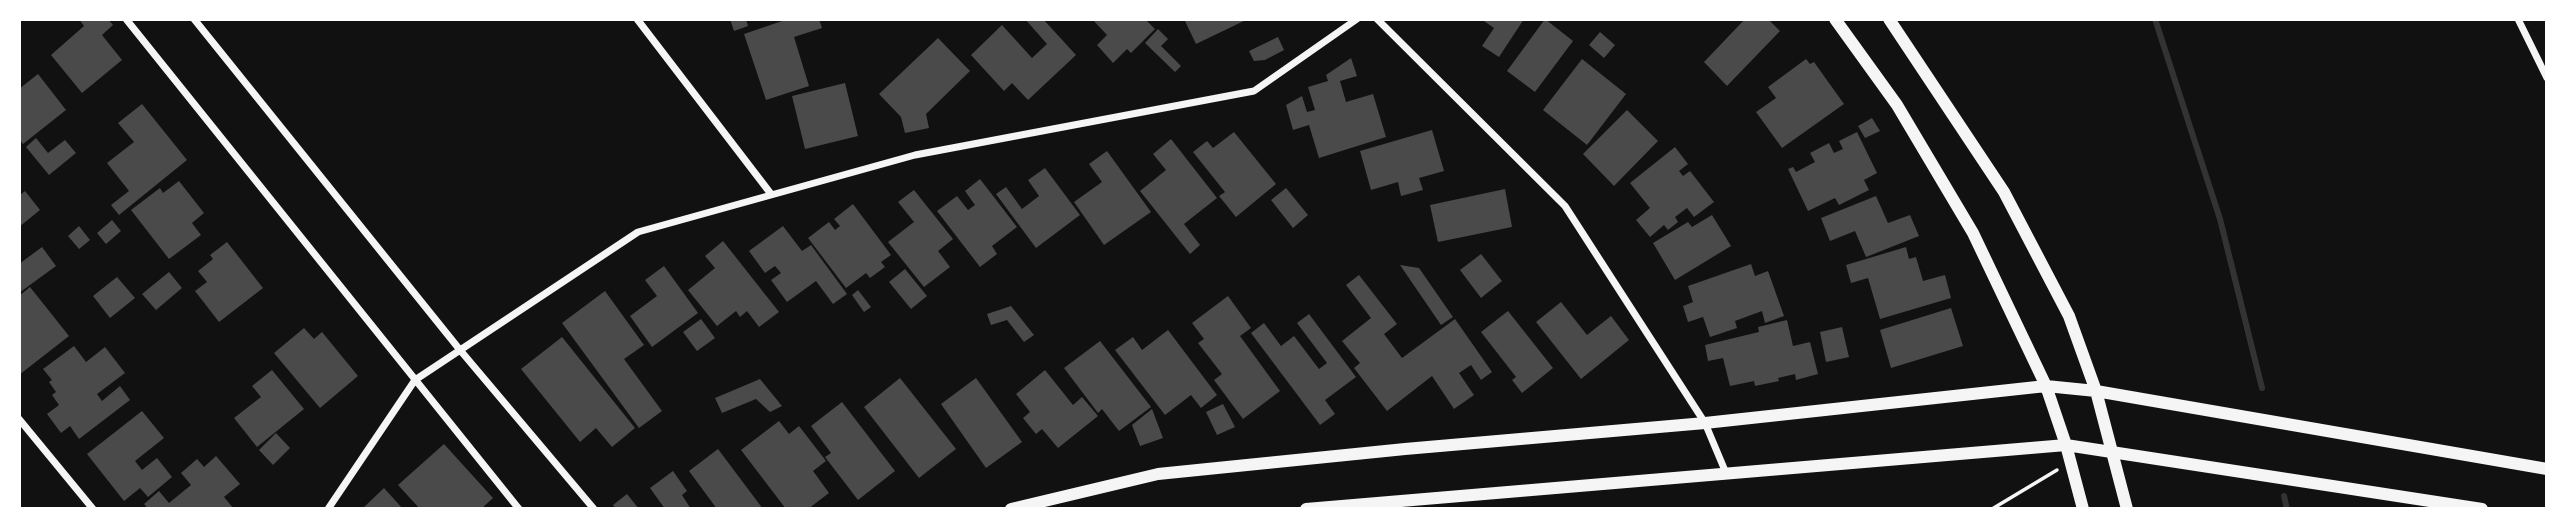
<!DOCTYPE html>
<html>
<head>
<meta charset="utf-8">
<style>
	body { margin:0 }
	#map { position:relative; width:2566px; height:528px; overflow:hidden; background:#111; font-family:"Work Sans",sans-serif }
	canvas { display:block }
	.frame { position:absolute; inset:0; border:21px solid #fff; pointer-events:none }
</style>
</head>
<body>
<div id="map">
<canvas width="2566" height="528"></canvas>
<div class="frame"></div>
</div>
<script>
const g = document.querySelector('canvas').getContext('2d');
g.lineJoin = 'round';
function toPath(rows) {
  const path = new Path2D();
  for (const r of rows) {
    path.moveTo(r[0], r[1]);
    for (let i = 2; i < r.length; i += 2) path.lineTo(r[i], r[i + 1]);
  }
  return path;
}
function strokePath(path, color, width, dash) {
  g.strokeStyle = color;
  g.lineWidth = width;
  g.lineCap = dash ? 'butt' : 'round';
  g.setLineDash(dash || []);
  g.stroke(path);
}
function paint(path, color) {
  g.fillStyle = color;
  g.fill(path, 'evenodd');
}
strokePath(toPath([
	[2155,19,2220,219,2262,388],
	[2284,496,2287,509]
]), '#333', 6);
paint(toPath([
	[79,19,108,19,113,25,102,35,122,60,82,93,51,55,84,26],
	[730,19,746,19,748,26,734,31],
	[788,19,819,19,822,28,794,37,809,86,766,100,744,34],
	[1025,19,1043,19,1076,55,1028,100,1012,83,1004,91,971,55,1002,25,1032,58,1047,44],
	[1092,19,1145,19,1155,29,1131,53,1127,49,1113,63,1097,45,1107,35],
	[1184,19,1248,19,1196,44],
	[1481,19,1524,19,1499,57,1482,46,1494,28],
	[1545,19,1573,41,1535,92,1507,71],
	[1745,19,1768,19,1780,31,1727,86,1704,62],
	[1158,29,1168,39,1161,46,1181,66,1175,72,1145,43],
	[1600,32,1615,45,1604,58,1589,45],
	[1278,37,1284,50,1265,60,1254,61,1249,51],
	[938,38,970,71,926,114,929,128,905,133,901,117,879,94],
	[1351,58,1357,76,1340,81,1346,102,1373,94,1386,137,1319,158,1309,125,1293,130,1286,105,1302,96,1307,112,1315,110,1308,87,1328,81,1326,75],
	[1582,59,1626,94,1587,145,1543,110],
	[1806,59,1810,64,1814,62,1844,104,1782,148,1756,112,1776,98,1768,87],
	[38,74,66,110,23,144,19,139,19,89],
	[845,83,858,136,805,149,792,96],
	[142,104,187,160,119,215,111,205,129,191,107,163,134,142,118,123],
	[1627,110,1658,141,1614,186,1583,154],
	[1872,118,1880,131,1865,138,1858,126],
	[1432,130,1444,171,1419,178,1423,190,1401,196,1398,182,1371,190,1360,151],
	[1234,132,1276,184,1236,217,1219,196,1225,192,1193,152,1207,141,1213,148],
	[1857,132,1877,173,1864,180,1869,190,1839,205,1835,198,1808,211,1788,169,1793,167,1796,172,1815,162,1810,153,1829,143,1834,153,1843,149,1839,141],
	[36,138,48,153,65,140,76,153,49,175,26,147],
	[1171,139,1217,198,1184,224,1200,245,1190,254,1140,191,1166,170,1153,154],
	[1675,147,1688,164,1679,171,1683,176,1690,171,1714,202,1694,217,1687,208,1675,217,1678,222,1668,230,1664,225,1650,237,1636,220,1650,208,1630,183],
	[1107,151,1151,212,1104,245,1074,202,1102,182,1089,164],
	[1045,168,1080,215,1036,248,996,194,1006,187,1022,209,1039,196,1028,180],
	[980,179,1017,227,992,246,997,254,980,267,937,211,957,196,968,210,975,205,965,191],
	[179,181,204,213,192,223,201,235,169,259,131,210,160,188,163,193],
	[1286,188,1308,215,1293,228,1271,200],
	[1505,189,1512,227,1438,242,1430,205],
	[914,190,953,239,938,251,950,267,924,287,888,242,914,222,898,202],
	[25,191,40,210,19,227,19,196],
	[1876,196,1888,223,1910,215,1919,236,1866,257,1855,231,1830,241,1821,218],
	[853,204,891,255,881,262,885,267,870,278,866,273,846,288,808,238,829,222,835,230,840,226,834,219],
	[1712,215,1731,246,1675,280,1653,243,1688,222,1692,227],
	[112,220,121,231,106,244,97,233],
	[79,226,90,240,79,249,68,236],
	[783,226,802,251,811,245,847,294,833,304,816,281,787,302,771,280,781,273,775,266,765,273,749,251],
	[723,241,779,312,759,327,747,311,740,317,736,311,717,326,688,290,715,268,705,256],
	[227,242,263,288,219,322,195,291,207,282,198,271,213,259,210,255],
	[42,247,56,266,19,293,19,264],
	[1906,247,1909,259,1916,257,1923,281,1945,275,1951,298,1880,319,1868,278,1851,283,1846,265],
	[1481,254,1502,281,1481,298,1460,270],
	[1751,264,1755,276,1768,271,1784,316,1765,323,1762,311,1735,321,1737,328,1710,337,1703,317,1688,322,1683,306,1693,302,1688,286],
	[1400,265,1419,268,1453,317,1441,325],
	[664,266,698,313,652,347,630,316,657,296,645,280],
	[905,269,927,296,911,309,889,282],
	[169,272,182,288,156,310,142,294],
	[1359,275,1397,324,1384,334,1402,358,1455,319,1492,372,1481,380,1471,365,1459,373,1474,395,1454,409,1432,376,1387,411,1354,368,1360,363,1342,341,1371,318,1346,285],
	[117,277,135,298,110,318,93,296],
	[30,287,69,336,19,375,19,296],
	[858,290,871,307,864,312,852,295],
	[605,291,644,345,624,359,662,411,639,428,562,323],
	[1228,296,1251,328,1240,336,1280,391,1243,419,1214,380,1222,374,1198,343,1204,339,1192,323],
	[1561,302,1587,335,1611,316,1629,340,1581,379,1536,322],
	[1011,306,1034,335,1024,342,1007,320,991,325,987,314],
	[1951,308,1963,346,1891,368,1880,330],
	[1508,311,1553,368,1522,393,1512,380,1516,377,1481,332],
	[1309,314,1356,377,1325,400,1335,414,1320,425,1251,333,1264,323,1281,346,1294,336,1319,369,1327,363,1297,323],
	[701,319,715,338,697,351,683,332],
	[1787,320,1793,346,1810,342,1818,374,1796,380,1795,374,1778,378,1779,381,1755,386,1754,381,1730,386,1723,358,1708,361,1705,345,1759,332,1758,327],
	[1842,327,1849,357,1826,362,1820,332],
	[304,328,314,339,322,332,358,376,320,408,274,353],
	[1168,330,1217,395,1201,408,1191,395,1165,415,1115,350,1133,337,1142,350],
	[562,337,635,428,612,447,596,428,580,442,521,369],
	[1100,341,1151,407,1119,431,1102,409,1098,413,1064,368],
	[74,346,86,362,105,347,125,373,97,394,102,401,120,386,130,400,79,439,70,426,61,433,47,414,59,405,52,395,56,392,49,382,52,380,43,369],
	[272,370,304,409,257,447,234,418,261,397,252,386],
	[1045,370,1073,405,1082,397,1098,416,1058,448,1042,429,1036,434,1023,418,1030,412,1016,394],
	[900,378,956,449,919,478,864,407],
	[976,378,1022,442,986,468,941,404],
	[760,379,782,406,770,412,756,399,722,413,715,398],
	[842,402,895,471,858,500,825,457,831,453,811,426],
	[1223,404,1235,427,1217,435,1206,412],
	[1152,409,1163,438,1140,446,1132,425],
	[142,411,164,438,135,461,142,470,157,458,172,477,148,497,140,488,124,501,87,454],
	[779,421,789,434,799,426,826,461,813,471,829,493,808,509,786,509,741,450],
	[276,433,290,448,273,465,259,450],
	[444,444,493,498,481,509,420,509,398,485],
	[718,449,763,509,717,509,689,471],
	[216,456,240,484,224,497,234,509,148,509,144,504,159,491,169,503,191,485,181,473,197,459,204,467],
	[673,471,687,491,682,495,691,509,665,509,650,488],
	[384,488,403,509,362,509],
	[627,494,639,509,616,509,613,505]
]), '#4a4a4a');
strokePath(toPath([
	[1992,509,2057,470]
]), '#f5f5f5', 3.5);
strokePath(toPath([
	[126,19,519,509],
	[194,19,460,350,594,509],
	[637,19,771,194],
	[1377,19,1565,206,1705,423,1726,473],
	[2518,19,2547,78],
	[19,419,93,509],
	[328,509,415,380,638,232,915,155,1254,91,1357,19]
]), '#f5f5f5', 7);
strokePath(toPath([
	[1835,19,1897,105,1973,233,2046,386,2066,445,2083,509],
	[1889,19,2004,192,2069,316,2096,391,2127,509],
	[1011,509,1158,474,1405,449,1705,423,2046,386,2096,391,2547,469],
	[1306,509,2066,445,2482,509]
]), '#f5f5f5', 12);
</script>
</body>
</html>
